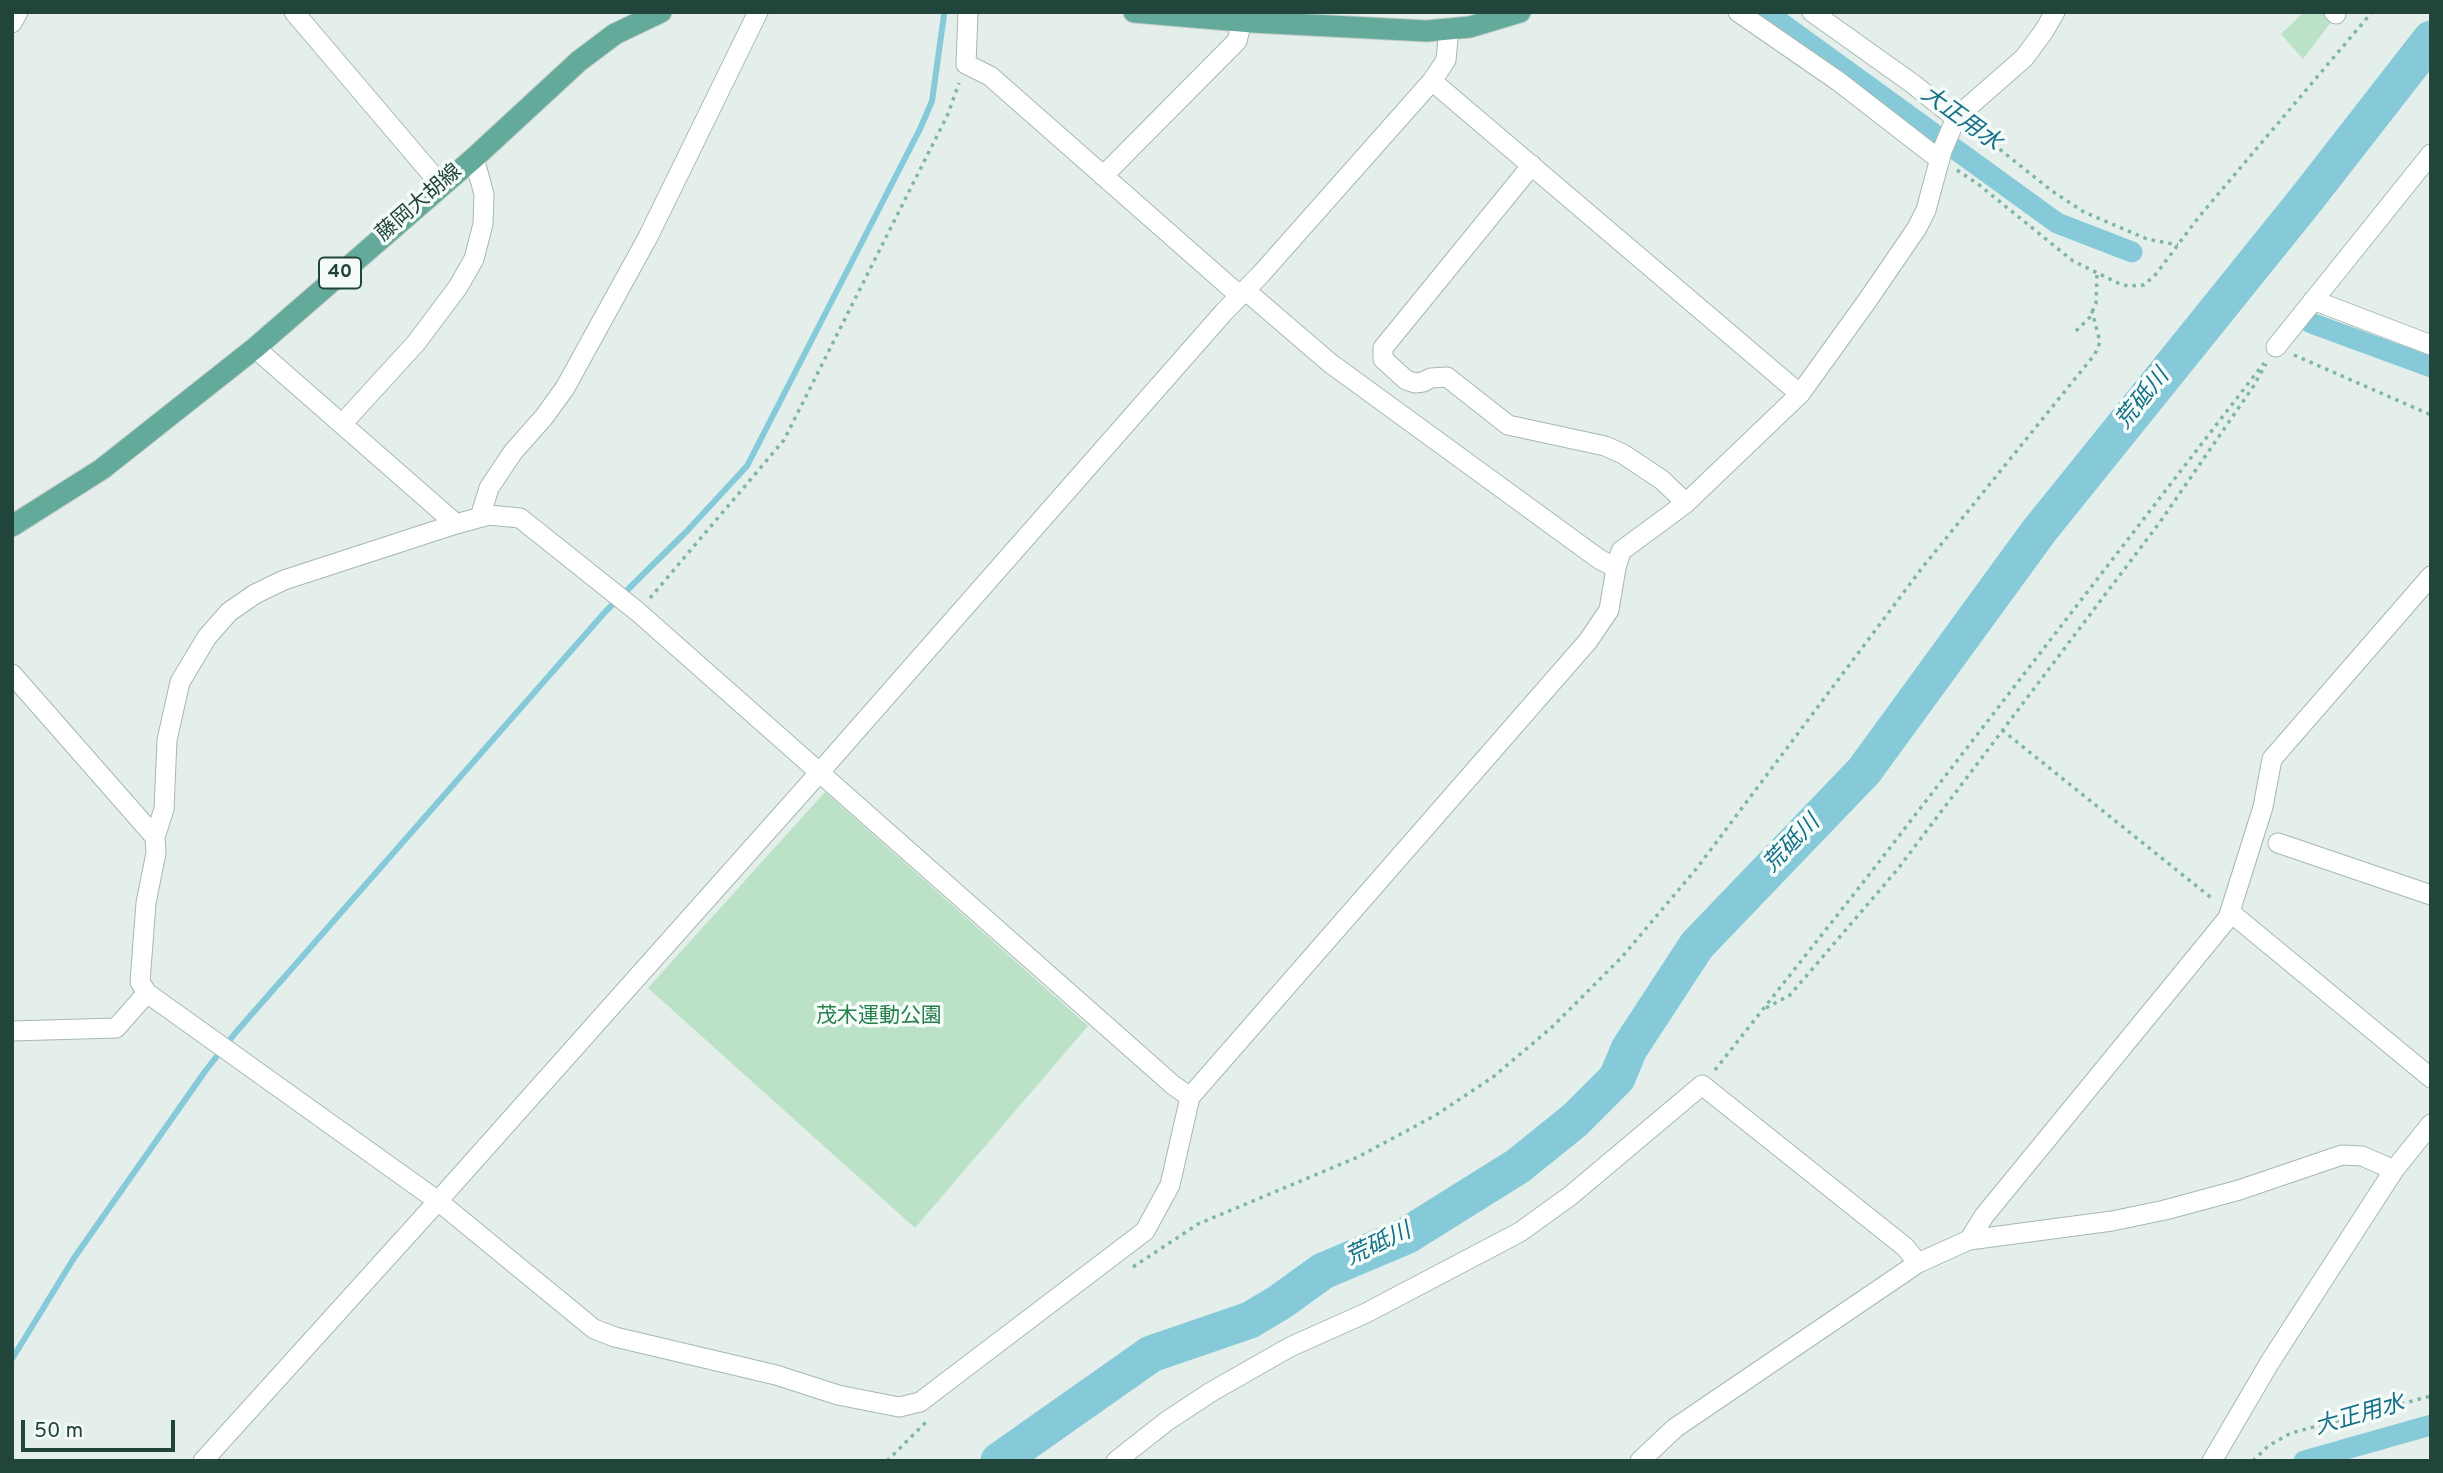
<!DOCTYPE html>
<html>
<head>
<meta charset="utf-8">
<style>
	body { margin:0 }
	#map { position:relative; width:2443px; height:1473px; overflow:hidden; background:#e4efeb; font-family:Overpass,sans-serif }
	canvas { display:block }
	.frame { position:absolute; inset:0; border:14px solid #21443b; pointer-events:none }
	.scale { position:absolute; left:21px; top:1420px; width:154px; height:32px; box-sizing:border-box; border:4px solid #21443b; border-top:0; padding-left:9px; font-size:21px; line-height:24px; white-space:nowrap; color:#21443b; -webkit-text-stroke:5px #f5fbf8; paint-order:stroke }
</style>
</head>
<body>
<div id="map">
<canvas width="2443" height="1473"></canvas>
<div class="frame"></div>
<div class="scale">50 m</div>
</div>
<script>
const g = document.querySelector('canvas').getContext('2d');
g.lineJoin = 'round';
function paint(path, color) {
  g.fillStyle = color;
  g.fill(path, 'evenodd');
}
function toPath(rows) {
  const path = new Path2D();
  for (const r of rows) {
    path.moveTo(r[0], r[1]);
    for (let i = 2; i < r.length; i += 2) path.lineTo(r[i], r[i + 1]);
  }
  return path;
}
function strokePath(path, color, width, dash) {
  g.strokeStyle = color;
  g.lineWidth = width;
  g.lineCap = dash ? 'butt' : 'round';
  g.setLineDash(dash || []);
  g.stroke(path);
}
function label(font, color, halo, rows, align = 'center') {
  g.font = font + ' Overpass,"Noto Sans JP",sans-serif';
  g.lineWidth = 7;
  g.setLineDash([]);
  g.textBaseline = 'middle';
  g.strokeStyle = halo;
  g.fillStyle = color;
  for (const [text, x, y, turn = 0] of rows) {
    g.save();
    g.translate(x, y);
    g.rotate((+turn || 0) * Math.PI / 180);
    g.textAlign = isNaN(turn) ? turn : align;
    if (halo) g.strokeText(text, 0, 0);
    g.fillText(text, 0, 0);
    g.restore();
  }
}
paint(toPath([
	[2304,12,2323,12,2332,21,2303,59,2281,34],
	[825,792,1088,1026,915,1228,648,988]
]), '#bbe2c7');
strokePath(toPath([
	[12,1359,74,1258,206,1070,237,1031,605,612,687,531,747,466,920,129,932,101,944,15]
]), '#86cada', 6);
strokePath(toPath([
	[1766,12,2057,223,2132,252],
	[2311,323,2431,367],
	[2304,1461,2431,1425]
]), '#86cada', 21);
strokePath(toPath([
	[999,1461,1151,1354,1250,1320,1280,1302,1323,1271,1406,1236,1518,1166,1575,1120,1617,1078,1629,1049,1697,945,1864,771,2039,531,2308,197,2431,39]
]), '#86cada', 37);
const minor = toPath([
	[294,12,441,185],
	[968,12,966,64,990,76,1239,295],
	[1738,12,1838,81,1940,160],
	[1812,12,1913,84,1957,119],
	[2334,12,2336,14],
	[12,23,18,12],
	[1432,81,1800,394],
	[1532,165,1383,348,1383,359,1406,380,1415,383,1423,382,1431,378,1447,377,1508,425,1605,446,1623,454,1662,480,1686,503],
	[1103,176,1232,46,1237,41,1242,21],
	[1245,290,1330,363,1599,559,1616,568],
	[2313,300,2431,345],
	[2276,347,2431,154],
	[255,348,456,524],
	[342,424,416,343,458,287,474,259,483,224,484,194,474,158],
	[480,517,489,488,513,452,544,417,565,388,648,237,758,12],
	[12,674,155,837,156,853,146,903,140,982,147,993,438,1201,594,1329,615,1337,776,1375,838,1395,899,1407,920,1402,1145,1231,1170,1185,1190,1097,1588,641,1609,610,1616,568,1621,551,1686,503,1800,394,1867,301,1917,228,1926,210,1942,151,1953,125,1968,107,2024,58,2044,31,2055,12],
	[155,837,164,809,167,740,180,682,207,637,229,612,255,594,284,580,456,524,489,515,520,518,638,612,1173,1085,1190,1097],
	[2278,843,2431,895],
	[2230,912,2431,1078],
	[12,1031,116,1028,147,993],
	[1969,1240,1984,1216,2228,918,2263,807,2272,759,2431,576],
	[203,1461,438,1201,819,773,1224,312,1261,274,1432,81,1446,60,1449,29],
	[1116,1461,1167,1421,1211,1392,1290,1347,1366,1313,1520,1232,1570,1196,1702,1085,1905,1247,1918,1263],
	[1640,1461,1675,1428,1918,1263,1969,1240,2112,1221,2165,1210,2239,1190,2342,1155,2362,1156,2394,1170],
	[2212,1461,2270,1362,2394,1170,2431,1124]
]);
const major = toPath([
	[1134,12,1252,22,1427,31,1470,27,1520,12],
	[12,526,102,469,255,348,474,158,579,61,615,34,661,12]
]);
strokePath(minor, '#a6b8b3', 21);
strokePath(major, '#c1cbc8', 23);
strokePath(toPath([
	[1973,128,2052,191,2084,212,2147,239,2178,245],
	[1957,170,1978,184,2073,261,2118,283,2128,286,2144,285,2156,274,2198,218,2372,12],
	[2076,331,2090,317,2096,303,2097,274],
	[2294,355,2431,415],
	[650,598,784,440,948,114,959,83],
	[2002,730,2214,900],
	[1766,1008,1790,995,1897,870,2160,522,2253,387,2266,364],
	[1715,1070,1865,880,2264,363],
	[1133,1267,1198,1224,1358,1157,1436,1115,1493,1077,1551,1028,1622,957,1697,868,1922,568,2095,354,2100,342,2092,311],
	[887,1461,928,1420],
	[2253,1461,2268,1446,2291,1433,2431,1396]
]), '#81b6a7', 3.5, [3.5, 5]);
strokePath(minor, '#fff', 19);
strokePath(major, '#64aa9a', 21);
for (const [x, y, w] of [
	[340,273,42]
]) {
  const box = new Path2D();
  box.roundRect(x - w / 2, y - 15.5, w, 31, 5);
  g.fillStyle = '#f5fbf8';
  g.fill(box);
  strokePath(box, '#21443b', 2);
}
label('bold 19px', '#21443b', null, [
	["40",340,273]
]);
label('21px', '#21443b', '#f5fbf8', [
	["藤岡大胡線",420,204,-41]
]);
label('21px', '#26804b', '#f5fbf8', [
	["茂木運動公園",879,1018]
]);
label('italic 23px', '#137088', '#f5fbf8', [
	["大正用水",1960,120,36],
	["荒砥川",2144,400,-51],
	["荒砥川",1793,845,-46],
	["荒砥川",1379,1246,-25],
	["大正用水",2360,1417,-16]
]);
</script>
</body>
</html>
